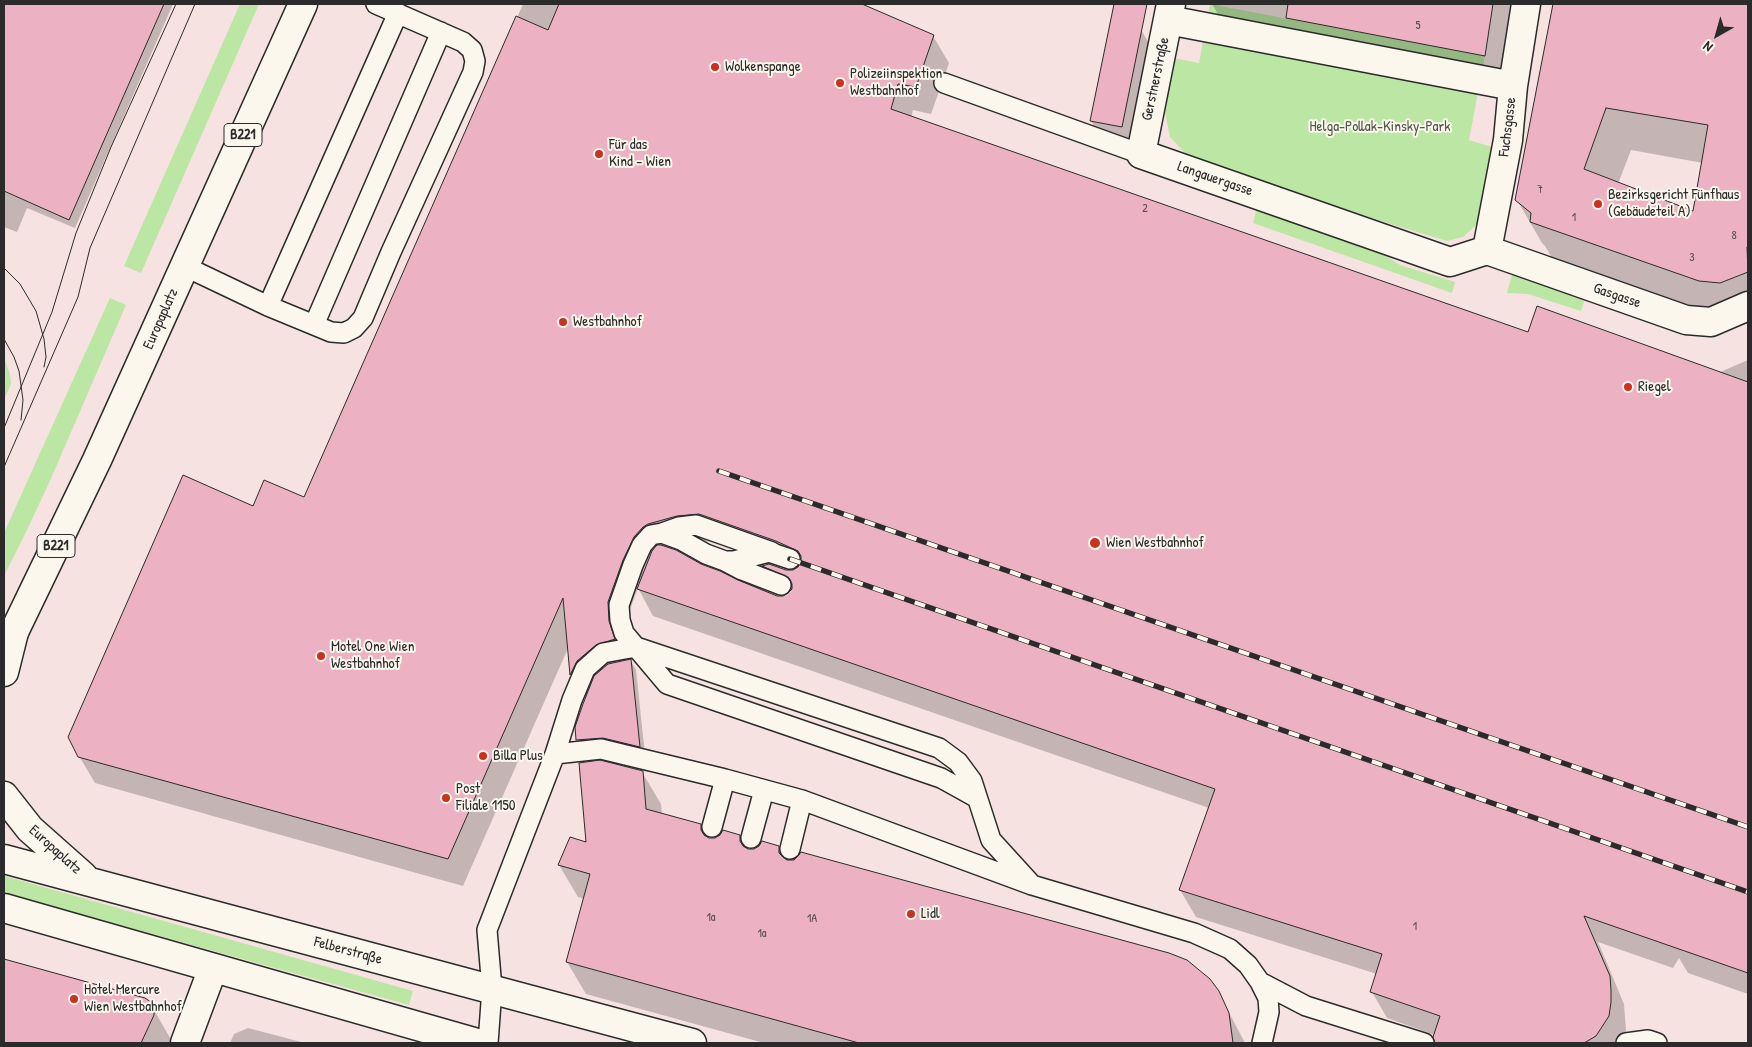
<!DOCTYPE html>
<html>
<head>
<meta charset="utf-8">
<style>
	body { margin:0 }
	#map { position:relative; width:1752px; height:1047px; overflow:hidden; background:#f6e2e0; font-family:"Patrick Hand",sans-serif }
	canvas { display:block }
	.frame { position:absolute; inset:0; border:5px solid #2b2b2b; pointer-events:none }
	.north { position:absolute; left:1692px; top:10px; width:50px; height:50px; -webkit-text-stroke:4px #fbf7ec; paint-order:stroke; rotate:218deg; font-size:14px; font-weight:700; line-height:20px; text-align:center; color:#2b2b2b }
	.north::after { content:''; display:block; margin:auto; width:18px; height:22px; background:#2b2b2b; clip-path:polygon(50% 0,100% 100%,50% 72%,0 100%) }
</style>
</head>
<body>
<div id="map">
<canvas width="1752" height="1047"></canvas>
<div class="frame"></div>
<div class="north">N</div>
</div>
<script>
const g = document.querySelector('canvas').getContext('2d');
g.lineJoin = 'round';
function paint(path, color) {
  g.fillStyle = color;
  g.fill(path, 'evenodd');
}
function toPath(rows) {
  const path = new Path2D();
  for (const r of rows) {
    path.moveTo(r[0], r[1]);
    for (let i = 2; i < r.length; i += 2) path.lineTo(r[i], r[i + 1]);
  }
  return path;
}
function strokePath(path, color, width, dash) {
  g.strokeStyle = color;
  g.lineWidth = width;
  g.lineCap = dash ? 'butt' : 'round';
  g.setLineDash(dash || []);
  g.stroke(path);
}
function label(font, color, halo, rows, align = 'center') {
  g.font = font + ' "Patrick Hand",sans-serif';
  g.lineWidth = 4;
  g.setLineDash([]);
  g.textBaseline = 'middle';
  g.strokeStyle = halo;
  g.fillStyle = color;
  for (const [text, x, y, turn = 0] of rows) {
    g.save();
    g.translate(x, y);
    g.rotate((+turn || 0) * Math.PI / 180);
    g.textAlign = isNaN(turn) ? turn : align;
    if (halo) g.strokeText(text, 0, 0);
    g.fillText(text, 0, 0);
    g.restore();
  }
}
paint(toPath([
	[240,4,259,4,141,273,124,266],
	[1210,4,1485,56,1469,140,1495,148,1485,203,1477,224,1463,237,1447,241,1202,167,1185,153,1170,137,1165,112,1173,58,1199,63],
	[1257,207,1360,239,1400,265,1455,282,1452,293,1253,223],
	[1513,271,1586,294,1581,311,1528,294,1507,293],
	[110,298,126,305,49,483,25,534,4,576,4,533],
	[4,358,10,374,11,384,4,400],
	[4,876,413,991,409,1005,4,893]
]), '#bbe6a3');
paint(toPath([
	[4,4,173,4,75,228,27,208,17,232,4,227],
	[523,4,859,4,933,36,949,63,931,114,913,110,911,118,1529,333,1718,373,1748,360,1748,994,1688,973,1679,958,1673,968,1598,942,1624,1004,1626,1030,1623,1043,1436,1043,1435,1035,1387,1018,1372,992,1377,974,1196,917,1180,890,1209,808,653,616,638,588,623,629,624,649,628,661,631,661,636,670,645,755,583,749,578,740,576,727,586,700,571,675,569,646,463,886,95,783,79,756,254,508,304,499],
	[716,541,796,570,786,571,764,566,779,592,786,596,777,597,700,565,670,549,693,542],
	[599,640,601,641,581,660,581,656],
	[1212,4,1518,4,1503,89,1231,36],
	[1554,4,1748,4,1748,324,1724,323,1556,265,1545,246,1542,243,1517,200],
	[1631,150,1703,163,1694,213,1618,184],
	[1141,30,1152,48,1133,145,1102,139,1091,121],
	[642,772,661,804,662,815,700,825,708,839,739,836,748,850,778,847,787,861,1225,1005,1245,1043,764,1043,586,994,567,962,585,899,578,897,559,865,588,844],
	[4,960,145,999,150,1003,173,1043,4,1043],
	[248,1028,305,1043,230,1043,234,1034]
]), '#0003');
const building = toPath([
	[4,4,164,4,69,220,4,191,4,4],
	[559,4,862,4,934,35,916,87,898,84,891,109,1528,332,1537,306,1748,382,1748,973,1584,916,1610,976,1611,990,1611,1002,1609,1016,1596,1036,1584,1043,1435,1043,1433,1037,1440,1016,1370,992,1382,954,1179,890,1215,789,637,589,652,551,657,545,661,545,676,550,701,564,720,571,738,580,777,596,783,596,788,593,792,589,792,584,789,578,762,566,769,564,786,570,793,570,798,567,801,562,801,556,798,551,776,541,699,514,677,516,648,524,643,527,634,537,623,560,608,602,609,621,615,639,596,645,577,661,570,675,563,598,448,859,78,757,68,737,183,475,253,506,264,480,304,497,516,16,548,30,559,4],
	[1114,4,1147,4,1122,127,1090,121,1114,4],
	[1288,4,1493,4,1485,56,1286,18,1288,4],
	[1553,4,1748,4,1748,247,1747,247,1748,272,1720,283,1699,281,1530,222,1531,213,1515,200,1553,4],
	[1606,108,1708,125,1693,211,1584,169,1606,108],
	[631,659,640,747,603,738,576,740,575,727,583,704,594,676,608,664,631,659],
	[600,760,643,771,646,809,701,824,701,830,704,835,709,838,715,838,720,835,723,830,740,835,740,841,743,846,748,849,754,849,759,846,762,841,779,846,779,853,783,857,787,860,794,860,798,856,801,852,1169,953,1187,960,1210,979,1219,991,1229,1013,1233,1043,859,1043,566,962,590,874,558,865,570,837,586,842,579,763,600,760],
	[4,959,145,998,151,1002,154,1009,154,1015,141,1043,4,1043,4,959]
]);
paint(building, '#ecb2c3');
strokePath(building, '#2b2b2b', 1);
const lane = toPath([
	[944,83,1141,154],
	[184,266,268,306,331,332,344,333,354,328,363,318,391,252,473,72,475,61,472,50,463,42,376,4],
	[268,306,398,13],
	[314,325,441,32],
	[662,533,679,527,696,525,772,552],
	[790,559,769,552,734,561,725,561,706,554,681,540,662,533,651,535,642,545,633,565,619,605,620,620,624,633,667,684,941,778,977,798],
	[725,561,742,570,781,585],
	[555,754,601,749,725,779,802,800,1032,885,1194,933,1230,949,1248,965,1260,982,1268,998,1269,1012,1262,1043],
	[712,827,725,779],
	[751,838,764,790],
	[790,849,802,800],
	[1260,982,1306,1006,1424,1043],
	[488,1043,492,989,487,930,555,754,572,700,585,669,603,653,636,647,939,748,958,762,972,781,991,840,1032,885],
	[1626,1043,1648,1040,1657,1043]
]);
const street = toPath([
	[1171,4,1141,154,1450,262,1487,250],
	[1168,20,1513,86],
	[1487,250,1686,320,1711,322,1748,306],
	[1487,250,1508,140,1513,86,1526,4],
	[185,1043,213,968]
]);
const secondary = toPath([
	[4,672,14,632],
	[4,796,30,829,83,876],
	[4,859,692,1043],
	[4,908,477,1043]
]);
const primary = toPath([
	[4,646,14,632,97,460,303,4]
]);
strokePath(lane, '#2b2b2b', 22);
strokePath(street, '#2b2b2b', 31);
strokePath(secondary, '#2b2b2b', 31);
strokePath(primary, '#2b2b2b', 31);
strokePath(lane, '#fbf7ec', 19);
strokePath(street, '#fbf7ec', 28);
strokePath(secondary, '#fbf7ec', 28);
strokePath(primary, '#fbf7ec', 28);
strokePath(toPath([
	[4,268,20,284,36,311,44,339,46,357,44,367],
	[4,339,14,357,19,371,23,400,21,420],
	[4,428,52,312,76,233,111,147,176,4],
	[4,467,78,297,90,248,195,4]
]), '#2b2b2b', 1);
const rail = toPath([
	[719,471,1748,827],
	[790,559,1748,892]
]);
strokePath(rail, '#2b2b2b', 5.5);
strokePath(rail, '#fbf7ec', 4, [11]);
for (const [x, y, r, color] of [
	[715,67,5,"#c8321e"],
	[840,83,5,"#c8321e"],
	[599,154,5,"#c8321e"],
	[1598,204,5,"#c8321e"],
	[563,322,5,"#c8321e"],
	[1628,387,5,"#c8321e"],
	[1095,543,6,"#c8321e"],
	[321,656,5,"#c8321e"],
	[483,756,5,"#c8321e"],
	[446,798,5,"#c8321e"],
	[911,914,5,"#c8321e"],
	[74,999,5,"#c8321e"]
]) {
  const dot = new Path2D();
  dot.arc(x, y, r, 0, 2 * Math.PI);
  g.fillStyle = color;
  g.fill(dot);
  strokePath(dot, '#fbf7ec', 2);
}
label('12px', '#5b4d51', null, [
	["5",1418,26],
	["7",1540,190],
	["2",1145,209],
	["1",1574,218],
	["8",1734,236],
	["3",1692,258],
	["1a",711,918],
	["1A",812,919],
	["1",1415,927],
	["1a",762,934]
]);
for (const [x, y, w] of [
	[243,135,38],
	[56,546,38]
]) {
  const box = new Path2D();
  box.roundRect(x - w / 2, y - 11.5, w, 23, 4);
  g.fillStyle = '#fbf7ec';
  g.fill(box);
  strokePath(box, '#2b2b2b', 1);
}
label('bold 14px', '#2b2b2b', null, [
	["B221",243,135],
	["B221",56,546]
]);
label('15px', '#2b2b2b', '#fbf7ec', [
	["Wolkenspange",725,67],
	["Polizeiinspektion",850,74],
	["Westbahnhof",850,91],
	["Für das",609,145],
	["Kind - Wien",609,162],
	["Bezirksgericht Fünfhaus",1608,195],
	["(Gebäudeteil A)",1608,212],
	["Westbahnhof",573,322],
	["Riegel",1638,387],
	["Wien Westbahnhof",1106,543],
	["Motel One Wien",331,647],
	["Westbahnhof",331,664],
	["Billa Plus",493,756],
	["Post",456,789],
	["Filiale 1150",456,806],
	["Lidl",921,914],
	["Hotel Mercure",84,990],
	["Wien Westbahnhof",84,1007]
], 'left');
label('15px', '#2b2b2b', '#fbf7ec', [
	["Gerstnerstraße",1156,79,-78],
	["Fuchsgasse",1508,127,-83],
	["Langauergasse",1215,179,19],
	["Gasgasse",1617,296,19],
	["Europaplatz",161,319,-66],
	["Europaplatz",55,850,42],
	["Felberstraße",348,951,15]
]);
label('15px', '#4f5a49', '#fbf7ec', [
	["Helga-Pollak-Kinsky-Park",1380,127]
]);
</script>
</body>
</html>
